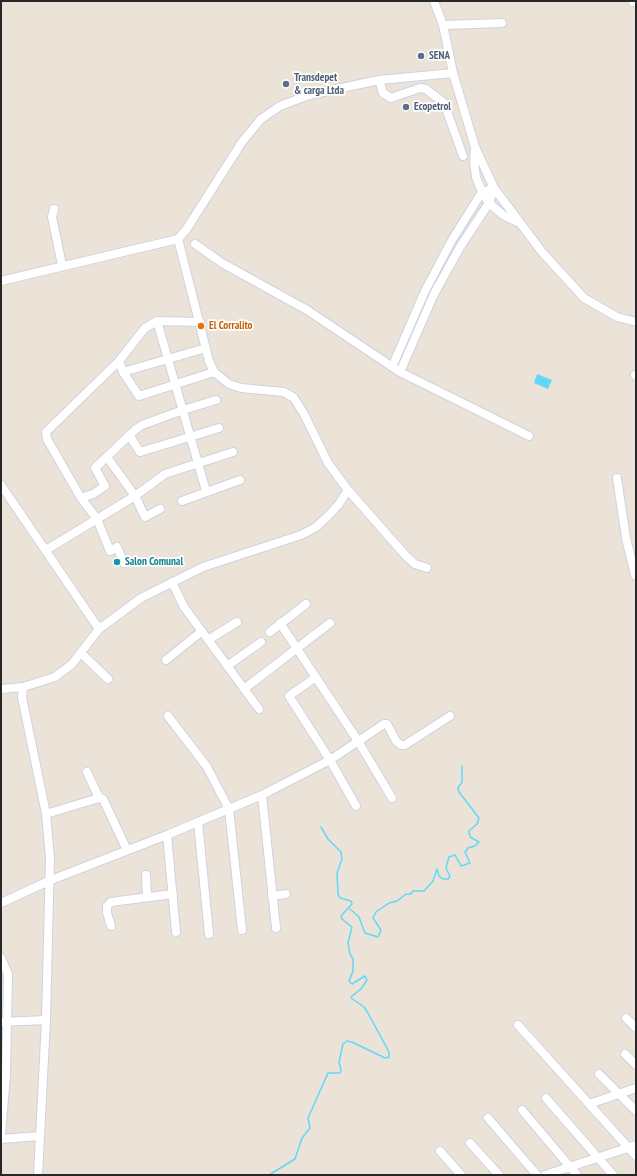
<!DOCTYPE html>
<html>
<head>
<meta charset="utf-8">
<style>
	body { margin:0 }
	#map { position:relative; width:637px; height:1176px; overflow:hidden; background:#ece3d8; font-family:"PT Sans Narrow",sans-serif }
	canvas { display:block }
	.frame { position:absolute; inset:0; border:2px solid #282828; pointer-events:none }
</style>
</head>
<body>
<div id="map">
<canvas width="637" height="1176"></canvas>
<div class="frame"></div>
</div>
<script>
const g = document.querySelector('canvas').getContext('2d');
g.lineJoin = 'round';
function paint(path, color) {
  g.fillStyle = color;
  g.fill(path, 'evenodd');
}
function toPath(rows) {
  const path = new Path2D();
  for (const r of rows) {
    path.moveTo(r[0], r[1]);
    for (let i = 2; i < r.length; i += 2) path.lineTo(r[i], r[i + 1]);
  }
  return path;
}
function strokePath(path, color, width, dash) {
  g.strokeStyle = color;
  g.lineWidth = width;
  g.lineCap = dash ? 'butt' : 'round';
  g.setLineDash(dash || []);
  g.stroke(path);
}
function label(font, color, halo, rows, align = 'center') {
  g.font = font + ' "PT Sans Narrow",sans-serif';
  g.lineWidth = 3.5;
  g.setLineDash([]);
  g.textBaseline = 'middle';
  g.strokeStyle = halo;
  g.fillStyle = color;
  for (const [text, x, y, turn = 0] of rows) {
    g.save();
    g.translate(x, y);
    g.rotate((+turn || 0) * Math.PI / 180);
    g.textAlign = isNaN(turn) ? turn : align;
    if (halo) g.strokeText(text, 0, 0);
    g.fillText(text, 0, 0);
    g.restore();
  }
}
paint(toPath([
	[537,374,552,380,548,389,534,383]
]), '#61d7f9');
strokePath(toPath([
	[350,909,359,917,365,933,378,937,381,930,373,918,376,912,389,903,397,901,406,894,411,894,413,891,424,891,433,881,437,869,439,876,443,879,448,879,450,876,446,868,449,857,455,855,461,866,470,863,465,852,468,848,475,846,479,842,470,837,469,831,477,824,479,818,459,792,458,788,462,782,462,766],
	[269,1175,295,1159,302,1138,310,1128,308,1118,328,1073,340,1073,341,1070,339,1062,343,1044,347,1041,352,1042,385,1058,389,1057,389,1052,368,1013,364,1007,351,998,352,996,361,989,367,980,365,976,352,984,349,981,353,971,353,959,350,954,348,943,352,927,342,919,341,916,352,904,351,901,340,898,338,894,337,873,342,859,341,852,328,839,321,827]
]), '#61d7f9', 1.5);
const minor = toPath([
	[434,1,443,25,453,73,475,147,494,188,542,252,584,298,617,317,636,322],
	[633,1,633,2],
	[443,25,502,23],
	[379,80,383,93,391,98,420,88,426,89,444,103,463,156],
	[475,148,474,162,476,177,482,192,489,203,503,215,517,222],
	[54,209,52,217,62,265],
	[178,239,209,361,214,372,229,384,241,388,284,392,294,398,304,414,328,463,348,490,406,556,415,564,427,568],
	[195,244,222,263,307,310,400,372,529,436],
	[1,281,178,239,186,230,242,142,261,119,280,106,309,95,379,80,453,73],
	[157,321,206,491],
	[119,361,123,372,139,396,214,372],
	[392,367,425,291,452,240,482,192,494,188],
	[123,372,206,348],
	[400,372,434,294,460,247,489,203,494,188],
	[635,375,636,375],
	[129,435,140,452,219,428],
	[107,457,135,496,145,517,160,509],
	[617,478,626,538,635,575],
	[1,485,99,629],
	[81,498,93,494,105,486,95,468,136,429,142,425,183,410,216,400],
	[182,501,240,480],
	[46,550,135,496,165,474,233,452],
	[124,563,117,547,110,551,97,519,81,498,47,439,46,432,119,361,145,328,157,321,200,322],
	[172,582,184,607,259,709],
	[280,623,358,741,392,798],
	[270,632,306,604],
	[208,640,237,622],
	[81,653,108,679],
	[166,660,202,631],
	[227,666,261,642],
	[316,677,289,696,330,760,356,806],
	[23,687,22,697,46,814,50,858,46,1020,38,1175],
	[1,689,23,687,55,677,72,664,99,629,141,598,203,567,301,535,316,527,328,516,339,504,348,490],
	[244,689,330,623],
	[168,716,207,767,229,809,242,930],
	[87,772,99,798,103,799,127,850],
	[262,795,276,928],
	[46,814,99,798],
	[198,822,209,934],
	[167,835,176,932],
	[146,875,147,897],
	[272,896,286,894],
	[1,903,51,880,167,835,262,795,330,760,384,724,387,724,396,741,401,745,405,745,450,716],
	[111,926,107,913,107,906,111,902,173,894],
	[1,958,8,974,6,1075,1,1134],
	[626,1018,636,1028],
	[1,1022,46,1020],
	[518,1025,636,1156],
	[625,1054,636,1065],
	[599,1074,636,1111],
	[546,1098,613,1175],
	[589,1104,636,1088],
	[522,1110,577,1175],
	[488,1118,537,1175],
	[1,1139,40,1136],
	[470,1143,499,1175],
	[440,1151,461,1175],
	[545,1175,636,1145]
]);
strokePath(minor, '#cdd2e3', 10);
strokePath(minor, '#fff', 8);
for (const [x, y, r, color] of [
	[421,56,4,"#5c6f8a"],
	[286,84,4,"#5c6f8a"],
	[406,107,4,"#5c6f8a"],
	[201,326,4,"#e8710a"],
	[117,562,4,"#0f9aa8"]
]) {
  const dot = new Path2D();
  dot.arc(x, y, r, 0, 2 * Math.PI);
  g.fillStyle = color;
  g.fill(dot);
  strokePath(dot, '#fff', 1.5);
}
label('bold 11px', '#4e5e75', '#fff', [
	["SENA",429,56],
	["Transdepet",294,78],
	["& carga Ltda",294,91],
	["Ecopetrol",414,107]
], 'left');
label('bold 11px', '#c56008', '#fff', [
	["El Corralito",209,326]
], 'left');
label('bold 11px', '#0d838f', '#fff', [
	["Salon Comunal",125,562]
], 'left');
</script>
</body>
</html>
